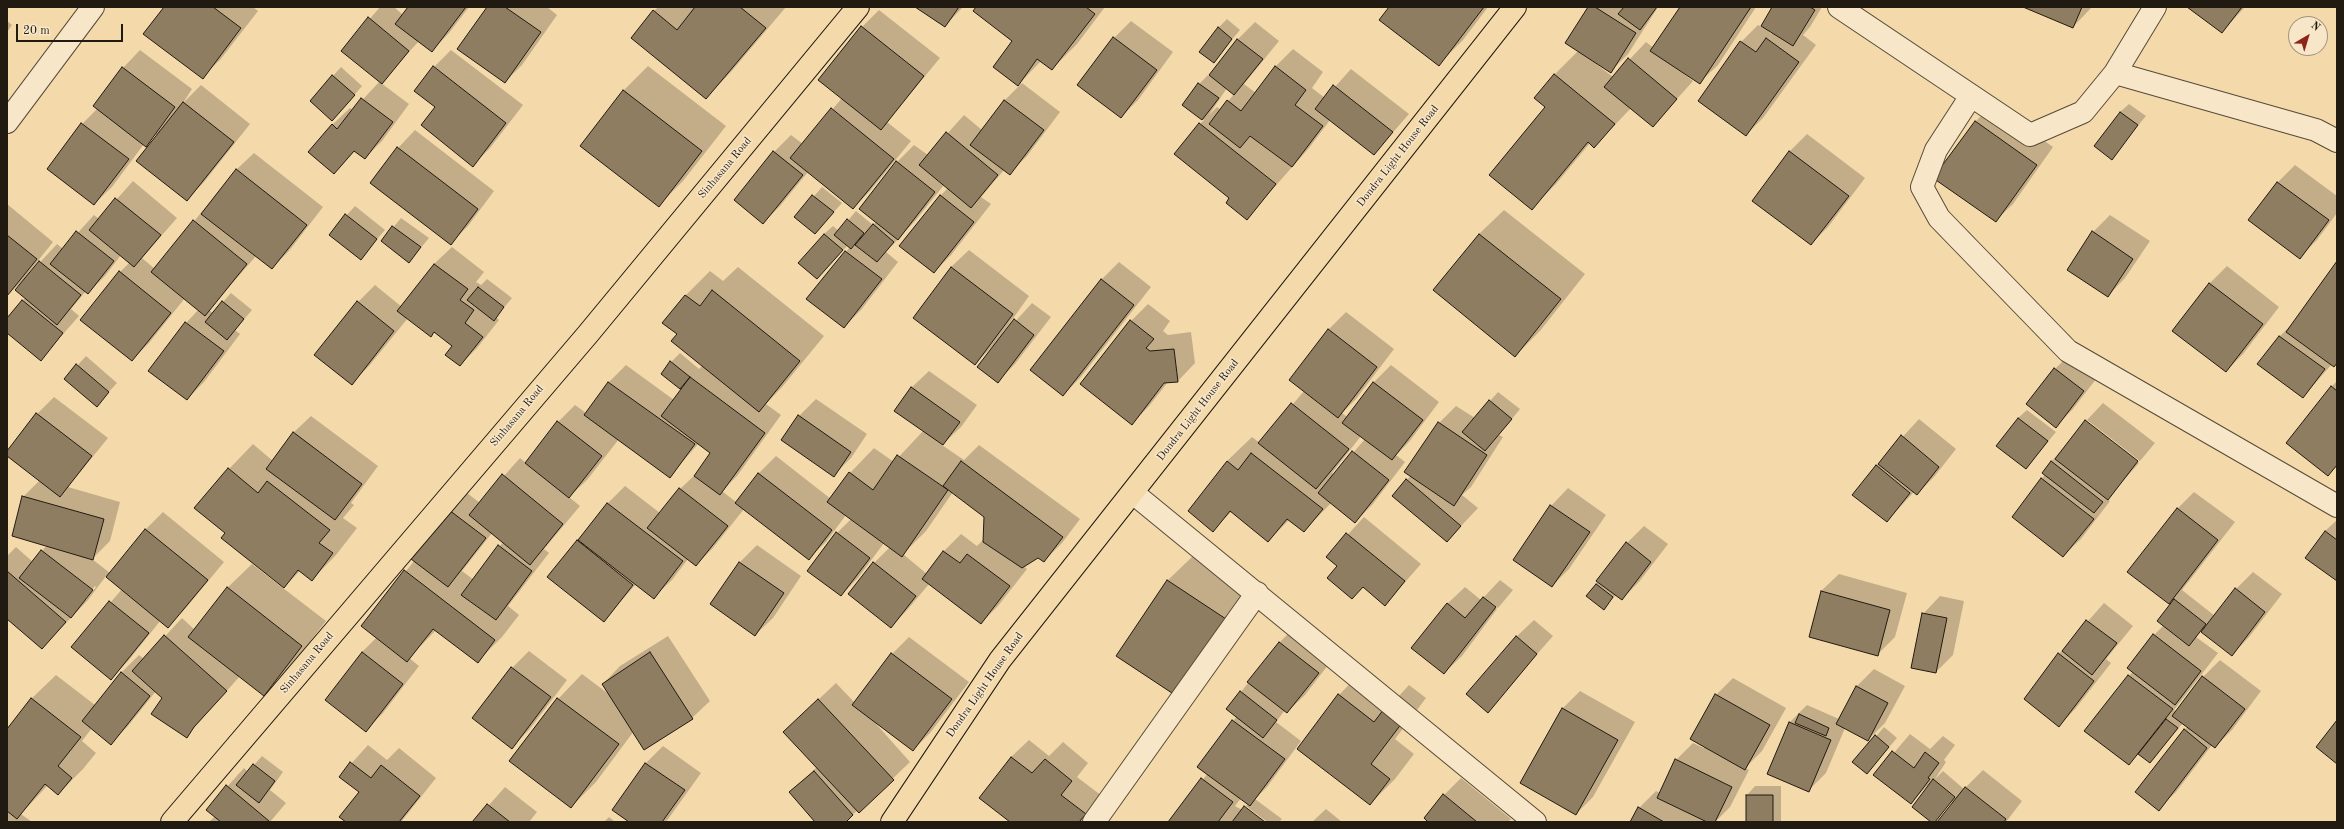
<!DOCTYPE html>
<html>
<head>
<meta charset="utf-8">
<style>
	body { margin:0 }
	#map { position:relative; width:2344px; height:829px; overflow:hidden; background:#f4d9ab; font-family:"Old Standard TT",serif }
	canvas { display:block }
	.frame { position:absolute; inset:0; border:8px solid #211a10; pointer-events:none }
	.north { position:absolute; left:2288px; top:16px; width:40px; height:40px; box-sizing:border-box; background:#f8e6c8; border:1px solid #a2947e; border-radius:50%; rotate:38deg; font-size:11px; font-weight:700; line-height:16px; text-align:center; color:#211a10 }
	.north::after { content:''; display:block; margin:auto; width:14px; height:18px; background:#8f2418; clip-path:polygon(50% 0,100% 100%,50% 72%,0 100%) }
	.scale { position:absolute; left:16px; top:24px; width:107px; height:18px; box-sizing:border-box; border:2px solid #211a10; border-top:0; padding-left:5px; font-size:12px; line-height:14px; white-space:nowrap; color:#211a10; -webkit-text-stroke:3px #f8e6c8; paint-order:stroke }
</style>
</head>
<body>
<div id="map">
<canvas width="2344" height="829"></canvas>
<div class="frame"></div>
<div class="north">N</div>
<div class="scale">20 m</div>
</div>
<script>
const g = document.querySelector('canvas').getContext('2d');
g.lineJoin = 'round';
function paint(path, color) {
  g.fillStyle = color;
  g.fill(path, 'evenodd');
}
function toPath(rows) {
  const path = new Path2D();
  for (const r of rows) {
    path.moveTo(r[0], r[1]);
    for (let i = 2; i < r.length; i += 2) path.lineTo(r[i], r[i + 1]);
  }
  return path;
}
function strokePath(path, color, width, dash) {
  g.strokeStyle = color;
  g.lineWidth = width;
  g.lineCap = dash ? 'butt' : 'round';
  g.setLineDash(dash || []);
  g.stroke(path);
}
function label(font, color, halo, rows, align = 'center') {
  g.font = font + ' "Old Standard TT",serif';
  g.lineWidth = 3;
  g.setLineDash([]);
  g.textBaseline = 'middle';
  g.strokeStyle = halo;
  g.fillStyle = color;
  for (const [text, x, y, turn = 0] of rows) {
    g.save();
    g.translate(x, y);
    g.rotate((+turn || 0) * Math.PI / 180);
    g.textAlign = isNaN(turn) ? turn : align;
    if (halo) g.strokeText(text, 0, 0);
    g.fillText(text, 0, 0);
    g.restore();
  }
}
paint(toPath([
	[165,7,253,7,258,11,220,60,202,77],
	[380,7,394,7,403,15,409,7,469,7,449,33,432,51,419,41,381,83,409,104,382,141,365,158,355,151,334,173,332,125,350,108,353,110,380,81,342,51],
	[488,7,547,7,557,15,522,65,505,82],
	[658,7,786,7,730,73,706,98,654,11],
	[917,7,963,7,945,26],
	[977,7,1105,7,1077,44,1052,69,1041,61,1018,85,1014,40],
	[1390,7,1488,7,1463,40,1439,64],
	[1589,7,1658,7,1628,54,1611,71,1595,63,1613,77,1646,42,1654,48,1681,7,1756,7,1718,65,1700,82,1683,73,1693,81,1653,126,1631,108,1594,147,1590,143,1556,184,1532,208,1546,107,1535,98,1555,74,1578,51],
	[1774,7,1822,7,1810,27,1803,35,1816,45,1763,118,1746,135,1699,101,1741,42,1758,25,1762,27],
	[1766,28,1773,32,1771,34],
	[2026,7,2092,7,2073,27],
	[2188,7,2245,7,2222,32],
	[879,10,940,58,887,122,911,141,870,191,853,208,808,172,780,206,763,223,774,152,791,135,803,144,842,98,862,27],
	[1227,19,1240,30,1213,62,1218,28],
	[7,21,12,25,7,32],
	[1131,21,1173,52,1138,100,1121,117,1114,38],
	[1255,22,1279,41,1244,84,1256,93,1275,67,1293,49,1323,72,1312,88,1325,98,1351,69,1409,114,1374,154,1330,120,1309,148,1247,218,1231,198,1200,124,1204,120,1183,104,1199,84,1208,75,1209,76,1238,39],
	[1227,88,1234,94,1221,110,1217,107,1209,115],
	[140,50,192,89,183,103,201,85,250,124,204,182,187,200,156,134,145,145,144,144,112,187,94,204,82,124,97,109,94,106,123,68],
	[451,50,523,105,490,148,473,165,437,107,434,67],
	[648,66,726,126,683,181,658,206,623,91],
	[341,67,362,86,341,111,333,76],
	[1022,83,1060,112,1027,156,1010,173,1004,170,981,197,991,204,951,255,934,272,940,196,948,188,944,185,915,221,886,252,898,262,861,310,844,327,808,299,850,247,848,245,817,278,824,234,833,226,839,231,856,211,873,225,876,222,897,162,914,145,928,155,964,115,982,130,1005,100],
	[1993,104,2053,147,2013,204,1995,221,1935,177,1976,121],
	[2129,104,2146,116,2111,158,2120,112],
	[415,130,494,191,468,226,451,243,398,148],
	[1807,134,1865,178,1828,227,1811,244,1753,201,1790,151],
	[254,153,323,207,289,251,272,268,256,256,209,310,213,313,231,293,252,310,235,330,240,334,204,382,187,399,186,323,199,309,185,298,149,343,132,360,120,272,130,262,121,255,105,276,88,293,86,291,71,309,79,316,41,359,7,332,7,319,25,298,26,278,7,295,7,204,53,242,29,272,30,273,57,244,63,249,94,215,99,219,133,181,177,218,142,258,155,269,236,170],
	[2295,165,2337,196,2337,213,2317,240,2300,257,2250,220,2278,182],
	[822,187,842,203,815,233,796,217],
	[355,206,385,230,361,258,330,234],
	[1504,210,1585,274,1540,331,1515,356,1434,290,1479,234],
	[2110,215,2150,241,2125,278,2108,296,2093,232],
	[401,218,429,238,409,262,382,241],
	[452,247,484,272,476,282,481,285,487,279,512,298,496,317,499,320,477,348,460,365,454,346,435,331,431,335,408,318,369,366,352,383,358,302,375,285,402,307,434,264],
	[969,250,1029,296,1002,334,1003,335,1032,303,1051,317,1015,364,998,381,994,345,975,364,951,267],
	[1119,262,1151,287,1080,378,1063,395,1101,280],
	[2337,263,2337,363,2332,364,2303,397,2259,364,2280,336,2294,322],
	[2227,266,2279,307,2243,354,2226,371,2209,284],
	[738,267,824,336,783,386,766,404,781,415,737,476,722,491,736,502,759,473,776,456,831,499,850,473,874,448,894,462,924,430,911,388,929,371,977,405,961,427,942,445,964,460,979,445,1080,519,1062,543,1044,561,1038,557,1023,566,1027,569,998,606,981,623,929,584,908,609,891,627,850,594,874,563,890,547,884,543,858,578,841,595,837,533,851,519,846,515,826,542,808,559,744,509,713,548,696,565,688,559,672,580,654,597,637,583,604,620,577,541,608,503,625,486,660,513,680,489,698,472,711,453,699,443,670,476,619,439,587,480,569,497,580,506,544,549,549,553,508,606,519,615,502,637,478,661,436,630,409,658,419,666,383,713,366,730,362,652,377,637,362,625,415,560,450,510,467,493,480,503,520,458,526,463,558,422,575,405,586,413,609,382,626,365,674,400,686,384,680,388,671,362,680,353,699,369,702,366,679,334,664,323,686,295,710,271,723,281],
	[953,492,985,516,984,539,977,546,961,534,944,551,927,574,903,554,926,531],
	[492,533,503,542,474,580,462,571],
	[1148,304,1170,321,1163,331,1168,335,1191,332,1195,363,1178,381,1168,382,1149,406,1132,424,1131,321],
	[1346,312,1394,349,1356,399,1342,413,1347,417,1374,382,1391,365,1439,402,1409,442,1396,455,1405,462,1372,505,1355,522,1331,503,1304,531,1289,520,1268,541,1232,511,1213,530,1227,461,1252,437,1260,443,1304,391,1290,380,1329,329],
	[1361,436,1365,439,1334,475,1332,473],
	[2072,352,2100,374,2073,409,2056,426,2055,369],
	[86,356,117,383,96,406,65,379],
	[2337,381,2337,466,2328,474,2332,386],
	[1498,392,1520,409,1499,435,1503,437,1471,487,1462,495,1478,508,1447,541,1406,480,1411,476,1439,423,1456,406,1475,418],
	[54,397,108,438,68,487,120,502,110,541,92,559,110,573,146,529,163,512,224,562,185,609,168,626,161,620,128,661,111,678,73,647,122,589,106,576,88,600,42,648,7,618,7,556,16,547,33,562,47,545,23,497,40,480,7,453,37,414],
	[95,586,96,587,86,600,85,599],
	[816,399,867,434,851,458,834,475,799,416],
	[2103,403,2155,443,2140,461,2087,420],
	[2027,410,2056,432,2026,468,2018,418],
	[311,416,378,466,351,503,354,505,343,518,357,528,336,555,312,580,300,571,283,588,326,621,288,670,264,694,240,676,187,736,163,698,156,691,128,726,111,743,92,728,82,741,96,753,83,769,58,794,48,785,21,814,32,822,7,822,7,730,31,699,56,675,95,705,122,672,139,655,144,659,182,618,195,630,227,588,252,564,283,588,284,586,227,533,229,469,253,444,273,461,293,433],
	[1919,419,1956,449,1934,477,1917,494,1914,492,1887,521,1876,466],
	[2087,420,2087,422,2139,463,2107,499,2110,501,2081,539,2063,556,2042,479,2051,462],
	[1568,488,1606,515,1569,569,1552,586,1551,506],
	[2194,492,2235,522,2182,590,2215,616,2236,589,2253,572,2282,594,2249,637,2232,655,2201,631,2196,637,2218,653,2174,710,2176,712,2203,677,2220,660,2261,691,2232,730,2215,747,2212,745,2176,792,2158,809,2184,730,2188,727,2183,723,2150,762,2139,753,2129,763,2086,731,2133,671,2154,635,2164,625,2158,621,2176,598,2169,603,2177,509],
	[1364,517,1421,564,1385,605,1327,557],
	[2337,520,2337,580,2306,558,2325,531],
	[1644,526,1668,544,1639,582,1622,599,1616,595,1604,608,1587,596,1627,543],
	[757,545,801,576,773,618,755,635,711,604,740,562],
	[1193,556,1253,596,1203,671,1118,655,1168,580],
	[1839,574,1907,593,1895,637,1878,654,1821,591],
	[1500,580,1513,590,1498,608,1484,597],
	[1465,587,1481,600,1484,597,1497,609,1462,656,1444,673,1447,604],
	[1940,596,1964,601,1953,655,1936,672,1923,614],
	[2104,603,2133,626,2106,659,2111,663,2076,708,2059,726,2059,654],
	[1534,620,1553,636,1487,711,1516,637],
	[1297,625,1335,656,1305,695,1287,712,1285,710,1276,722,1301,741,1267,787,1255,799,1282,819,1279,822,1267,822,1246,806,1248,804,1241,798,1235,806,1264,822,1170,822,1208,773,1198,766,1237,716,1241,692,1279,643],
	[668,636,710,701,692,718,634,731,596,782,571,807,558,699,582,674,610,695,603,684,620,666],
	[909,637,969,682,930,733,913,750,870,717,910,762,859,811,858,810,844,822,816,822,790,792,817,767,802,715,836,683,855,703,892,654],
	[529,651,567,680,529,730,512,747,512,668],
	[1874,669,1905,686,1885,723,1868,740,1845,728,1826,773,1809,790,1790,722,1807,705,1839,719,1857,686],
	[1363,670,1398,697,1409,685,1426,698,1395,739,1414,754,1395,779,1370,804,1339,695],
	[1733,678,1786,708,1762,751,1745,768,1749,770,1730,807,1715,822,1631,822,1639,808,1656,791,1660,793,1676,760,1693,743,1704,748,1716,695],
	[1580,691,1635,722,1593,797,1576,814,1521,783,1563,708],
	[1884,727,1897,738,1867,773,1854,762],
	[1910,734,1930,749,1943,736,1955,745,1944,760,1946,762,1935,779,1943,771,1964,789,1983,770,2022,801,2006,822,1939,822,1953,804,1951,802,1932,822,1927,786,1911,803,1875,775],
	[1029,740,1049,756,1063,742,1088,763,1077,777,1102,796,1082,822,1011,822,980,798,1011,757],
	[368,745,387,760,399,748,436,778,401,822,347,822,360,792,340,776],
	[663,746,701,773,666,822,631,822,614,810,646,763],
	[262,756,283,772,270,790,286,803,270,822,209,822,215,816,207,809,244,768,248,772],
	[1461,778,1511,819,1508,822,1430,822,1444,795],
	[1755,786,1781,786,1781,822,1747,822,1747,795],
	[505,787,537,812,529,822,474,822],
	[1326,809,1342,822,1312,822],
	[609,817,615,822,604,822]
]), '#0003');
const building = toPath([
	[164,7,213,7,241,28,203,79,143,34,164,7],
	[408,7,466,7,432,52,395,24,408,7],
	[487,7,505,7,541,32,505,83,457,49,487,7],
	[695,7,740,7,766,28,706,99,631,38,653,10,677,30,695,7],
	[915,7,959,7,945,27,915,7],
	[976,7,1086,7,1095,14,1052,70,1037,59,1018,86,993,67,1012,41,973,11,976,7],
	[1389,7,1484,7,1439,66,1379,20,1389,7],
	[1588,7,1595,7,1636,33,1611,73,1565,43,1588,7],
	[1624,7,1657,7,1640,30,1618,14,1624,7],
	[1680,7,1751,7,1700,84,1650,51,1680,7],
	[1772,7,1810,7,1815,10,1793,46,1761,26,1772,7],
	[2023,7,2082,7,2073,28,2023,7],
	[2187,7,2242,7,2222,33,2187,7],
	[368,17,409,51,382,84,341,51,368,17],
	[861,26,924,76,881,130,818,80,861,26],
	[1218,27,1232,39,1214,63,1199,52,1218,27],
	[1113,37,1157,70,1121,118,1077,85,1113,37],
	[1766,38,1799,62,1746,136,1698,101,1740,41,1756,52,1766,38],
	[1237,39,1263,59,1234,95,1209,75,1237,39],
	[1628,58,1677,99,1653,127,1604,87,1628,58],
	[433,66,506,123,473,167,421,125,435,107,414,91,433,66],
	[1275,66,1306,90,1295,105,1323,126,1292,167,1250,136,1240,148,1209,124,1227,100,1241,111,1275,66],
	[122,67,175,107,146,147,93,106,122,67],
	[1554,74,1615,124,1594,148,1588,142,1532,210,1489,175,1545,107,1534,98,1554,74],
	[332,75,355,95,332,121,310,101,332,75],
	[1198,83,1219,98,1202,120,1182,105,1198,83],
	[1333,85,1393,132,1374,155,1315,109,1333,85],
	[623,90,702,151,659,207,580,146,623,90],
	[361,98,393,122,365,159,354,151,334,174,308,152,332,124,337,129,361,98],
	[1004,100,1044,130,1010,175,970,145,1004,100],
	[183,102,234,142,187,201,136,161,183,102],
	[831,108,894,159,853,209,790,158,831,108],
	[2120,112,2138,125,2112,160,2094,146,2120,112],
	[1975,121,2037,165,1996,222,1933,178,1975,121],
	[81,123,129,159,94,205,47,169,81,123],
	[1199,123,1276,184,1247,220,1226,203,1229,198,1174,154,1199,123],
	[946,132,998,175,971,208,919,165,946,132],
	[397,147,478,209,451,245,370,183,397,147],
	[773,151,803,175,763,224,734,200,773,151],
	[1789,151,1849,196,1811,245,1752,201,1789,151],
	[896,161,935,192,898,240,859,209,896,161],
	[236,169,307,225,272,269,201,214,236,169],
	[2277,182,2329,220,2300,259,2248,220,2277,182],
	[812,195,834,212,815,234,794,217,812,195],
	[940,195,974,222,934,273,899,246,940,195],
	[115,198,161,235,134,267,89,230,115,198],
	[345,214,377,239,361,260,329,235,345,214],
	[847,219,864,233,851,249,834,235,847,219],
	[193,220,247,264,205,316,151,272,193,220],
	[873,224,894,242,877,262,855,245,873,224],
	[392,226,421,247,409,263,381,241,392,226],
	[76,231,114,261,88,294,50,264,76,231],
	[2092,231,2133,259,2108,297,2067,270,2092,231],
	[824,234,843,250,817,279,798,263,824,234],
	[1479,234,1561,299,1515,357,1433,290,1479,234],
	[7,235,37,259,7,296,7,235],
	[845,251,882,279,844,328,806,299,845,251],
	[39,261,81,295,57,325,15,290,39,261],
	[2337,261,2337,363,2334,367,2286,332,2337,261],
	[434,264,468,289,460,300,474,310,465,323,483,337,460,366,445,355,452,346,434,332,431,337,397,311,434,264],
	[951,267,1013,314,975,365,913,318,951,267],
	[119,271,171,313,132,361,80,320,119,271],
	[1101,279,1134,305,1063,396,1030,370,1101,279],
	[2209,283,2263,324,2226,372,2172,331,2209,283],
	[478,287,504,307,494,321,467,300,478,287],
	[712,290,800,361,759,412,671,341,677,334,662,323,685,295,700,306,712,290],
	[22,300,63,333,41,361,7,333,7,318,22,300],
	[222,301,244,319,227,340,205,322,222,301],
	[357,301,394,331,352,385,314,355,357,301],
	[1014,319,1034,335,998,383,977,367,1014,319],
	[1130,320,1154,339,1146,348,1150,351,1174,349,1178,382,1164,383,1132,425,1080,384,1130,320],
	[185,322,224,351,187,400,148,371,185,322],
	[1328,329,1377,367,1338,418,1289,380,1328,329],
	[2279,336,2325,369,2303,398,2257,364,2279,336],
	[670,361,690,377,680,389,661,374,670,361],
	[76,364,109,392,97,407,64,379,76,364],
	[2054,368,2084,391,2056,428,2026,404,2054,368],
	[690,377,765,433,720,495,694,476,710,453,661,416,690,377],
	[608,382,695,444,670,478,584,415,608,382],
	[1373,382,1423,420,1392,460,1342,423,1373,382],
	[2331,386,2337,391,2337,465,2328,476,2286,443,2331,386],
	[911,387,960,422,943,445,894,411,911,387],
	[1489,400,1512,419,1485,451,1462,432,1489,400],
	[1291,403,1349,449,1316,489,1258,443,1291,403],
	[36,413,92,456,60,497,7,456,7,451,36,413],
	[798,415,851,452,834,477,781,440,798,415],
	[2018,418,2048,441,2026,469,1996,446,2018,418],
	[2085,420,2138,461,2108,500,2055,459,2085,420],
	[557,421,602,456,569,498,525,463,557,421],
	[1438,422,1487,455,1454,506,1404,472,1438,422],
	[293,432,362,484,335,520,266,469,293,432],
	[1901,435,1939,467,1917,495,1878,464,1901,435],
	[1352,451,1389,480,1355,523,1318,493,1352,451],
	[1251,453,1323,509,1304,532,1287,519,1268,542,1230,511,1213,532,1188,511,1227,461,1238,470,1251,453],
	[897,455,948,490,902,557,827,502,849,472,873,490,897,455],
	[961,461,1063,537,1044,562,1038,558,1022,568,983,542,984,517,943,486,961,461],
	[2051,461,2103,502,2094,513,2042,473,2051,461],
	[1876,465,1910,493,1887,522,1852,495,1876,465],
	[228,468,258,493,267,481,330,530,319,543,333,553,312,581,298,570,284,588,221,538,225,533,194,508,228,468],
	[758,473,832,530,809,560,735,503,758,473],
	[502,474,563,524,530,565,469,515,502,474],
	[2041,478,2094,519,2063,557,2012,517,2041,478],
	[1406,479,1461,526,1447,542,1392,496,1406,479],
	[679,488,728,526,696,566,647,528,679,488],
	[22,496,104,519,93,560,12,536,22,496],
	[607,503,683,561,654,599,578,540,607,503],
	[1550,505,1590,532,1552,587,1513,560,1550,505],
	[2177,508,2218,540,2169,604,2127,572,2177,508],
	[449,510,486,538,448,587,411,559,449,510],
	[145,529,208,580,168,628,106,577,145,529],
	[2325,531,2337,540,2337,581,2305,558,2325,531],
	[836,532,870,558,841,596,807,571,836,532],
	[1346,533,1405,581,1385,606,1363,587,1352,599,1327,578,1337,566,1326,557,1346,533],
	[577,540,633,585,604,622,547,577,577,540],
	[1626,542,1651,562,1622,600,1596,581,1626,542],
	[498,545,532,571,496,620,461,595,498,545],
	[41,550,93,590,71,618,19,578,41,550],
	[943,551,960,563,967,554,1010,586,981,624,922,579,943,551],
	[739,562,784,593,755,636,710,604,739,562],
	[873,562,916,596,891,628,848,594,873,562],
	[404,570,495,640,478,663,433,629,407,662,361,626,404,570],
	[7,571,66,622,42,649,7,619,7,571],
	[1167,580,1229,621,1178,697,1116,656,1167,580],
	[1596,584,1613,597,1604,610,1586,596,1596,584],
	[227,587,302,646,264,696,188,637,227,587],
	[2235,588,2265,612,2232,656,2201,632,2235,588],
	[1821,591,1890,610,1878,656,1809,637,1821,591],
	[1483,597,1496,607,1444,674,1411,648,1447,603,1465,618,1483,597],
	[2174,599,2206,624,2189,646,2157,621,2174,599],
	[109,601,149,633,111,680,71,647,109,601],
	[1922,613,1947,618,1936,673,1911,668,1922,613],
	[2086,620,2117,643,2092,675,2062,651,2086,620],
	[2153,634,2201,671,2175,705,2127,668,2153,634],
	[164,635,227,691,194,727,187,738,151,714,162,698,132,671,164,635],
	[1516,636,1537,654,1488,713,1466,694,1516,636],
	[1279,642,1319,673,1287,713,1247,682,1279,642],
	[362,652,403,684,366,732,325,700,362,652],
	[650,652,693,719,644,750,602,684,650,652],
	[891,653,952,699,913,751,852,705,891,653],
	[2058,653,2094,681,2059,727,2024,699,2058,653],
	[511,667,551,697,512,749,472,718,511,667],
	[121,672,150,696,111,745,82,721,121,672],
	[2128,675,2173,709,2129,765,2084,731,2128,675],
	[2202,676,2245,709,2215,748,2172,716,2202,676],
	[1856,686,1888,703,1868,741,1836,724,1856,686],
	[1240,691,1277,720,1263,738,1226,709,1240,691],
	[1338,694,1374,722,1384,709,1402,723,1371,764,1390,779,1370,805,1297,749,1338,694],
	[1715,694,1770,725,1745,770,1690,739,1715,694],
	[31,698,81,737,58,766,72,778,58,795,45,784,17,819,7,811,7,729,31,698],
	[557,698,619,744,571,808,509,761,557,698],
	[818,699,894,780,859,813,783,732,818,699],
	[1562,708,1618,740,1576,815,1520,783,1562,708],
	[1799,714,1829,728,1826,736,1795,723,1799,714],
	[2166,719,2178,728,2150,763,2138,754,2166,719],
	[1232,720,1285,759,1250,806,1197,767,1232,720],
	[2337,720,2337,764,2316,747,2337,720],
	[1789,722,1831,740,1809,792,1767,774,1789,722],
	[2184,729,2207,748,2159,811,2135,792,2184,729],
	[1875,735,1889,747,1867,774,1852,762,1875,735],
	[1892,751,1914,768,1925,752,1939,763,1928,778,1930,779,1911,804,1873,775,1892,751],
	[1011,757,1032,773,1045,759,1072,781,1061,795,1086,814,1079,822,1010,822,979,798,1011,757],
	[1675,759,1732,787,1715,822,1707,822,1657,798,1675,759],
	[350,762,371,778,381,765,420,796,399,822,346,822,339,817,359,792,339,777,350,762],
	[645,763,685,790,662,822,629,822,612,810,645,763],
	[253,764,275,781,259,803,236,785,253,764],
	[814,771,853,815,846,822,815,822,789,792,814,771],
	[1201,778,1233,802,1218,822,1168,822,1201,778],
	[1933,779,1955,797,1935,822,1931,822,1912,807,1933,779],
	[226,785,269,821,268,822,221,822,206,810,226,785],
	[1965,787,2006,819,2004,822,1937,822,1965,787],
	[1443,794,1477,822,1428,822,1424,818,1443,794],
	[1746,795,1773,795,1773,822,1746,822,1746,795],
	[487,804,510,822,472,822,487,804],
	[1244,806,1265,822,1232,822,1244,806],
	[1638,807,1664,822,1630,822,1638,807]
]);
paint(building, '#8f7d61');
strokePath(building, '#211a10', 1);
const minor = toPath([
	[1839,7,2030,135,2083,112,2115,73,2155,7],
	[2115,73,2316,130,2337,141],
	[1971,96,1936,150,1922,187,1939,218,2068,351,2337,506],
	[7,122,93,7],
	[1133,493,1535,822],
	[1094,822,1257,593]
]);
const major = toPath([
	[172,822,588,334,858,7],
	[892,822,1000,660,1515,7]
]);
strokePath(minor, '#564a37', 24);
strokePath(major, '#211a10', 24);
strokePath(minor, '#f8e6c8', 22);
strokePath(major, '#f4d9ab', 22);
label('11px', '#211a10', '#f8e6c8', [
	["Dondra Light House Road",1398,156,-52],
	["Sinhasana Road",725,168,-50],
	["Dondra Light House Road",1198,410,-52],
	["Sinhasana Road",517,416,-50],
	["Sinhasana Road",307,663,-50],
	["Dondra Light House Road",985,685,-55]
]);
</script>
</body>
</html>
